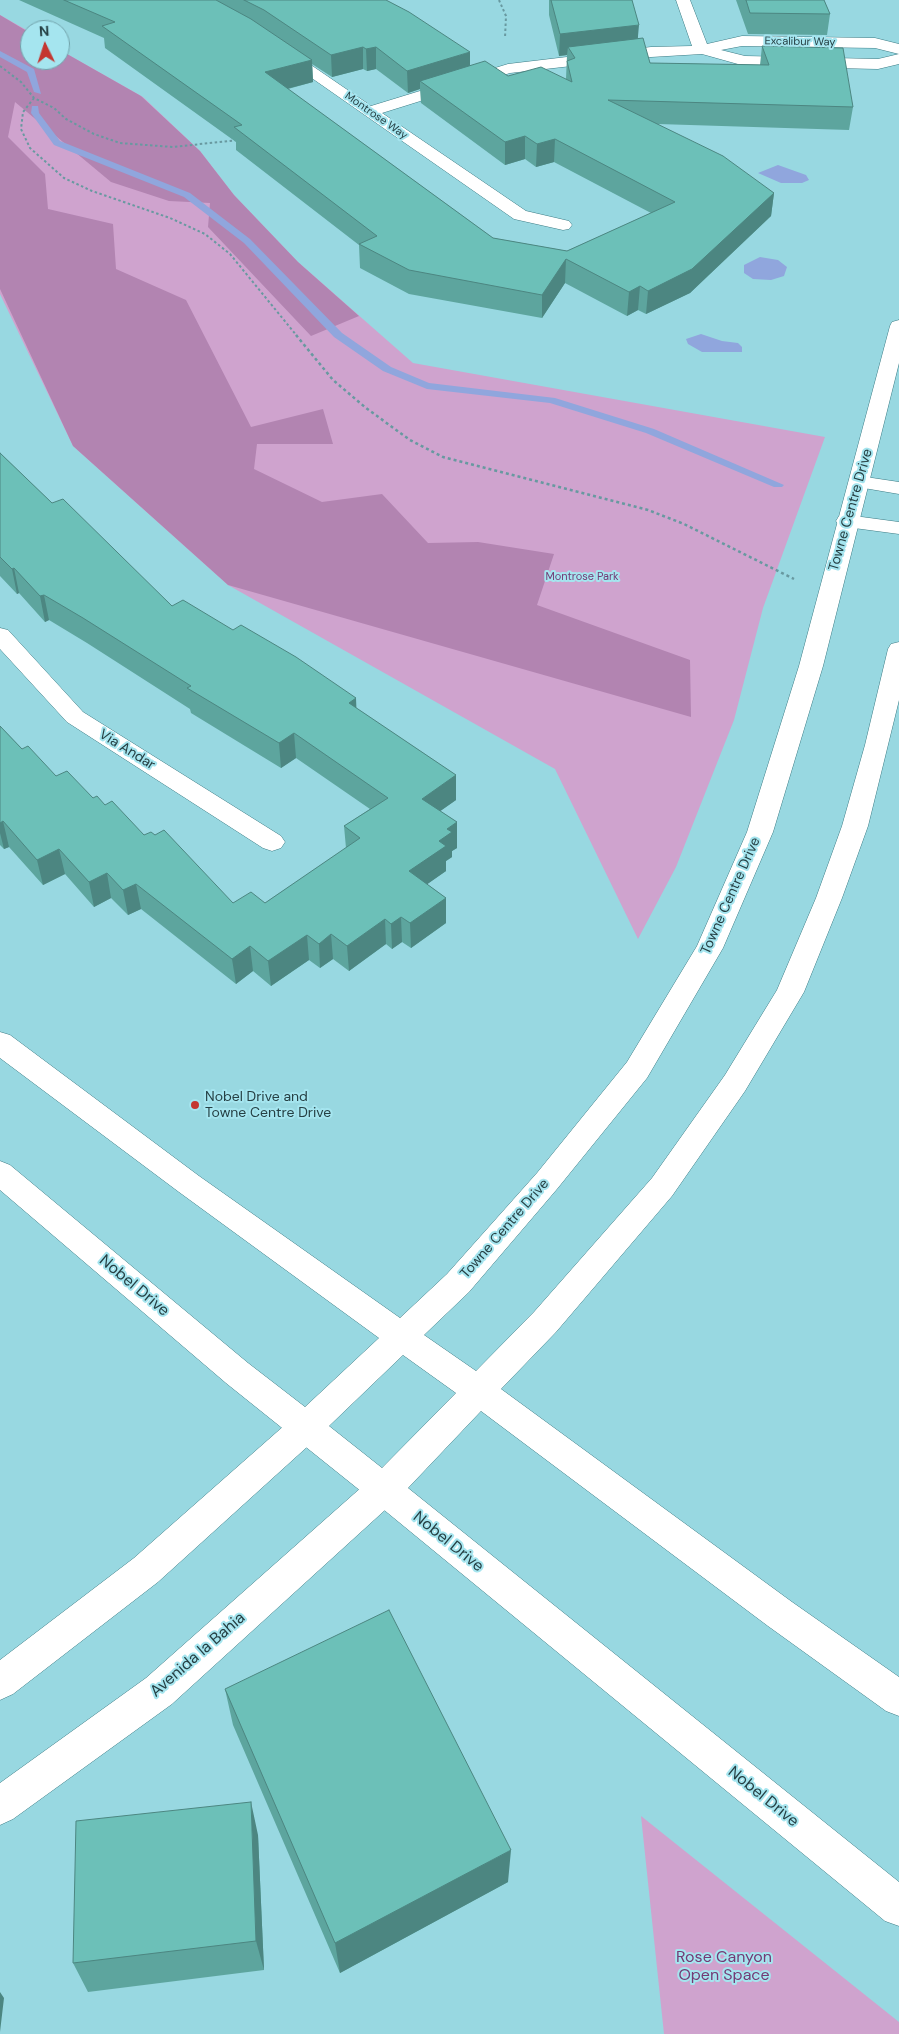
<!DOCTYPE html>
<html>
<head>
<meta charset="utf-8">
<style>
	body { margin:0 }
	#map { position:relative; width:899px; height:2034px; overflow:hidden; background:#98d8e1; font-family:"DM Sans",sans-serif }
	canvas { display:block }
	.north { position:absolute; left:20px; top:20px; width:50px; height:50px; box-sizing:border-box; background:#a5e5ef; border:1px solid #72a3ab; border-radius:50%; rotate:356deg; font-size:14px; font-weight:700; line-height:20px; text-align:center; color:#264044 }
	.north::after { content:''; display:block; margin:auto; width:18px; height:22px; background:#c43630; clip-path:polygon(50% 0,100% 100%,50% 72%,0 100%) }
</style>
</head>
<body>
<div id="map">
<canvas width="899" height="2034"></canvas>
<div class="north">N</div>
</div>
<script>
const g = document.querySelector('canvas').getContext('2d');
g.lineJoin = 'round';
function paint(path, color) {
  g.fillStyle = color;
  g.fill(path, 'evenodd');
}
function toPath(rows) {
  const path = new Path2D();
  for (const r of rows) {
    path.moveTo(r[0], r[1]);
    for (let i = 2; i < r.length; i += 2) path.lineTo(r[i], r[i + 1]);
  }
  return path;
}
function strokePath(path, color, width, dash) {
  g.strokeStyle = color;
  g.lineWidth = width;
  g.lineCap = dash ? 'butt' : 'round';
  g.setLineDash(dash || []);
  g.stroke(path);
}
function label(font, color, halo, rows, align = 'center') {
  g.font = font + ' "DM Sans",sans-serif';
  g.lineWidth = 4;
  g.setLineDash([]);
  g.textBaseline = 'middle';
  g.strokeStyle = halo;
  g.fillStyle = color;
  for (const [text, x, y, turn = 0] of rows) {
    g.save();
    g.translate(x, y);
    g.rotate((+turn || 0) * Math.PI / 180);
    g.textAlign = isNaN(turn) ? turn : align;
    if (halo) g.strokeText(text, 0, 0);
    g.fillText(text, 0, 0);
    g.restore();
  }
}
paint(toPath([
	[0,15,30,32,30,60,60,60,60,50,143,97,200,151,234,195,298,262,413,363,825,437,763,608,734,720,676,867,638,939,555,769,228,585,73,446,0,294],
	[641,1816,899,2022,899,2034,664,2034]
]), '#cfa3ce');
paint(toPath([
	[0,15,30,33,30,60,60,60,60,50,141,96,200,151,234,195,298,262,359,316,311,336,208,227,210,203,169,201,111,182,15,102,8,137,45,174,48,209,113,224,116,269,186,300,251,427,323,409,333,444,257,444,254,469,322,502,382,494,428,543,478,542,554,554,537,605,690,660,691,717,228,585,73,446,0,289]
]), '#b284b1');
paint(toPath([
	[778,165,806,175,809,180,802,183,781,183,758,173],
	[760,257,778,260,787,267,784,276,771,280,753,279,744,273,744,265],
	[701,334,722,341,738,343,742,347,742,352,702,352,688,344,686,339]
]), '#90a6dd');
paint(toPath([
	[0,51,34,69,41,94,34,92,27,72,0,57,0,51],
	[32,106,38,106,39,113,60,141,190,193,250,239,342,333,391,367,429,383,555,398,654,429,784,485,782,487,774,487,646,433,550,403,427,389,383,371,334,337,244,243,184,197,54,145,31,113,32,106]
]), '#90a6dd');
const minor = toPath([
	[676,0,690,0,707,44,742,36,875,38,899,44,899,54,875,48,742,46,721,50,745,56,878,59,899,54,899,64,878,69,745,66,702,54,651,57,510,73,382,113,526,211,569,221,572,225,569,229,563,230,514,219,273,51,281,46,286,48,371,106,508,64,651,47,692,46,676,0],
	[0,628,8,630,83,712,281,836,285,842,281,848,272,851,263,848,67,722,0,649,0,628]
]);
const tertiary = toPath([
	[859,476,899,482,899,494,852,486,849,482,852,478,859,476],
	[847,515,899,522,899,534,839,526,836,521,839,516,847,515],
	[306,1412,318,1417,322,1427,318,1437,158,1582,13,1694,0,1700,0,1660,134,1558,294,1417,306,1412],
	[384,1474,396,1478,401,1489,396,1500,172,1704,13,1819,0,1825,0,1783,146,1678,372,1478,384,1474]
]);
const secondary = toPath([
	[899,320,899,363,823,666,773,832,723,948,647,1078,557,1189,469,1292,424,1335,476,1371,534,1312,652,1178,725,1075,777,990,816,898,842,826,865,745,888,649,891,644,899,642,899,700,868,826,842,898,804,992,745,1091,672,1196,556,1332,501,1389,792,1602,899,1677,899,1716,886,1711,768,1626,481,1411,408,1488,899,1882,899,1926,885,1921,372,1500,226,1383,0,1190,0,1161,10,1165,248,1363,305,1407,379,1338,179,1192,0,1058,0,1032,10,1035,199,1176,400,1318,447,1274,537,1173,627,1062,697,946,747,832,799,666,890,326,892,322,899,320],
	[403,1355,456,1393,382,1468,329,1426,403,1355]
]);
strokePath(minor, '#3c7b84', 1);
strokePath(tertiary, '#3c7b84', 1);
strokePath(secondary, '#3c7b84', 1);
strokePath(toPath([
	[499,0,506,16,505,38],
	[0,66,21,82,34,98,54,108,66,119,94,134,120,143,173,147,238,140],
	[34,98,23,112,21,129,30,148,64,178,92,191,170,218,205,234,230,254,297,336]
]), '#6899a0', 2, [2.5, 2.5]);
strokePath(toPath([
	[296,335,333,380,366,408,410,440,443,457,648,510,684,524,794,579]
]), '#6899a0', 2.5, [3, 3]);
paint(minor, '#fff');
paint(tertiary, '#fff');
paint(secondary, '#fff');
paint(toPath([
	[19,0,386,0,470,65,508,76,566,79,567,55,559,56,549,15,549,0,632,0,638,39,650,63,760,65,762,46,853,107,849,130,658,124,774,193,771,216,690,293,646,314,638,310,627,316,565,283,542,318,409,294,360,268,359,245,236,150,236,142,105,48,104,38],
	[312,64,332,77,363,69,367,71,376,69,408,93,420,89,421,103,505,165,525,159,536,167,554,162,651,213,567,251,493,238,288,89,313,82],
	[736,0,824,0,830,14,827,35,748,34],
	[0,453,52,503,172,606,233,630,356,698,356,708,456,775,456,800,440,811,457,822,457,848,452,851,452,857,446,861,446,871,427,884,446,898,446,923,411,948,402,942,392,949,386,944,349,971,333,959,320,968,309,960,271,986,253,971,236,984,141,909,128,915,111,898,94,907,65,874,43,885,9,847,4,849,0,845,0,726,22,749,56,776,93,798,105,805,233,903,265,903,346,848,344,826,370,809,296,758,281,768,191,713,190,709,87,643,49,620,45,622,19,593,17,594,0,576],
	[225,1689,508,1882,340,1973,233,1725],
	[258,1835,264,1970,88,1992,73,1963]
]), '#5da59e');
paint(toPath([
	[639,25,637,47,568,47,567,55,559,56,560,34],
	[363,47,363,69,332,77,331,55],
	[376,47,376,69,367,71,366,49],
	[470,52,470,74,420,81,420,89,408,93,407,71],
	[312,60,313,82,267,94,265,72],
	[525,136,525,159,505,165,505,142],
	[555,139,554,162,536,167,537,144],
	[774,193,771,216,690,293,646,314,648,291],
	[566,259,565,283,542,318,542,295],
	[640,286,638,310,627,316,629,292],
	[14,568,19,593,17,594,12,569],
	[44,595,49,620,45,622,40,596],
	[356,698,357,723,349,703],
	[294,733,296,758,281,768,279,743],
	[456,775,456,800,422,824,422,799],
	[3,821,9,847,4,849,0,833,0,823],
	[457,822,457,848,452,851,452,857,446,861,446,871,409,897,409,871,439,841,447,829],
	[59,849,65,874,43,885,37,860],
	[107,873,111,898,94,907,89,882],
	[136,884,141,909,128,915,123,890],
	[446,898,446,923,411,948,410,923],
	[401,917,402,942,392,949,391,924],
	[385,919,386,944,349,971,347,946],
	[331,934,333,959,320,968,319,944],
	[307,935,309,960,271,986,268,961],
	[250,946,253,971,236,984,232,959],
	[251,1802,258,1835,264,1970,256,1941],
	[511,1850,508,1882,340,1973,335,1943],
	[0,1992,4,1998,0,2032]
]), '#4c8681');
const building = toPath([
	[64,0,216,0,251,19,312,60,265,72,493,238,567,251,675,202,555,139,537,144,525,136,505,142,420,81,485,61,508,76,541,67,572,82,567,61,575,58,568,47,643,38,650,63,769,65,762,46,843,48,853,107,608,100,723,156,774,193,692,269,648,291,640,286,629,292,566,259,542,295,409,270,359,244,377,236,234,127,242,125,102,26,115,22,64,0],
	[244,0,386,0,409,12,470,52,407,71,376,47,366,49,363,47,331,55,264,10,244,0],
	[551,0,632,0,639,25,560,34,551,0],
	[746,0,824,0,830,14,750,13,746,0],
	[0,453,52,503,63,499,172,606,183,600,233,630,241,625,296,657,356,698,349,703,456,775,422,799,457,822,447,829,452,832,439,841,446,846,409,871,446,898,410,923,401,917,391,924,385,919,347,946,331,934,319,944,307,935,268,961,250,946,232,959,136,884,123,890,107,873,89,882,59,849,37,860,3,821,0,823,0,726,22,749,28,746,56,776,67,771,93,798,97,796,105,805,112,801,144,835,151,832,155,835,164,830,233,903,251,892,265,903,360,838,344,826,388,798,294,733,279,743,187,688,191,686,83,618,44,595,40,596,14,568,12,569,0,557,0,453],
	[389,1610,511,1850,335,1943,225,1689,389,1610],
	[251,1802,256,1941,73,1963,76,1821,251,1802]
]);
paint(building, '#6cc0b8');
strokePath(building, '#4c8681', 1);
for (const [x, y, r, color] of [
	[195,1105,5,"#c43630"]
]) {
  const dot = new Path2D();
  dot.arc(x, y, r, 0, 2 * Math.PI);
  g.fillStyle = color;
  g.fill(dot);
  strokePath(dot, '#a5e5ef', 2);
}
label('11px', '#264044', '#a5e5ef', [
	["Excalibur Way",800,42,1],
	["Montrose Way",376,116,35]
]);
label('11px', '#743a74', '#a5e5ef', [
	["Montrose Park",582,577]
]);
label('14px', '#264044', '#a5e5ef', [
	["Towne Centre Drive",851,510,-74],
	["Via Andar",127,750,32],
	["Towne Centre Drive",731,896,-66],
	["Towne Centre Drive",505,1229,-49]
]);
label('14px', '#264044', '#a5e5ef', [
	["Nobel Drive and",205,1097],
	["Towne Centre Drive",205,1113]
], 'left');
label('16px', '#264044', '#a5e5ef', [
	["Nobel Drive",134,1286,40],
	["Nobel Drive",448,1542,39],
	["Avenida la Bahia",198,1655,-41],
	["Nobel Drive",763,1797,39]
]);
label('16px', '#743a74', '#a5e5ef', [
	["Rose Canyon",724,1958],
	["Open Space",724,1976]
]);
</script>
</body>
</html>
